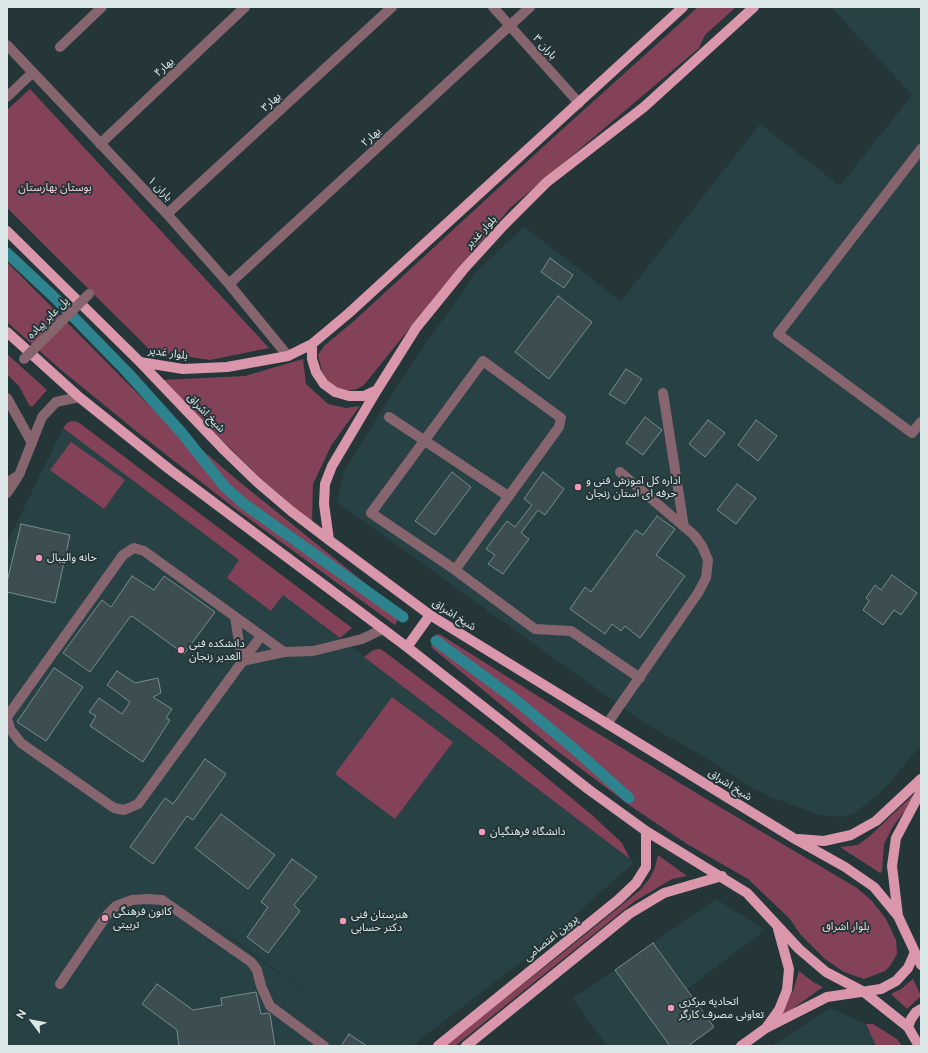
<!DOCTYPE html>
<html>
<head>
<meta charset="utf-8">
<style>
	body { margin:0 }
	#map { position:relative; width:928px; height:1053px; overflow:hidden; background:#253639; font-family:Raleway,sans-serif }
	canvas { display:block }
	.frame { position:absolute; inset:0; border:8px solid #dce7e8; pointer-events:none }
	.north { position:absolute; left:12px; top:1001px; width:40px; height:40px; -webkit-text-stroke:3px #253639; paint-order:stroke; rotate:302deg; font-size:11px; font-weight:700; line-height:16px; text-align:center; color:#dce7e8 }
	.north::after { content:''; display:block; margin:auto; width:14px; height:18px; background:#dce7e8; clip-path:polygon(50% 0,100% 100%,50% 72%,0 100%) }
</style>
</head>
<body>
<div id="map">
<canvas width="928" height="1053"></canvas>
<div class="frame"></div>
<div class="north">N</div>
</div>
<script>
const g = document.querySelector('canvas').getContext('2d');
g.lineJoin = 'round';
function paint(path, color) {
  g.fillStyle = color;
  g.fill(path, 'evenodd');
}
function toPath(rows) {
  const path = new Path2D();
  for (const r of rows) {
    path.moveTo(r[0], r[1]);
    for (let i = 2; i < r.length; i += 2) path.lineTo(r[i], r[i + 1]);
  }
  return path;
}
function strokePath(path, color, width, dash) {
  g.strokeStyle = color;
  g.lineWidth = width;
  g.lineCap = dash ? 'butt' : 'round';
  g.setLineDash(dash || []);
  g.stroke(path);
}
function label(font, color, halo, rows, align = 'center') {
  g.font = font + ' Raleway,"Noto Sans Arabic",sans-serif';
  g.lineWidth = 4;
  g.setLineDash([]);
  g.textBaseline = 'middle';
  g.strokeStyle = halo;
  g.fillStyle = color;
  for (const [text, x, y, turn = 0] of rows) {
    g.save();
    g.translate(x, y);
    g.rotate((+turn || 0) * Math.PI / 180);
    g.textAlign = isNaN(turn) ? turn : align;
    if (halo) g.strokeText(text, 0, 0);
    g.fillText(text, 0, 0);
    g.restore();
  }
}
paint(toPath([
	[831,7,921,7,921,745,884,789,856,812,842,817,820,815,773,798,749,786,696,752,644,723,337,502,344,471,404,375,477,271,524,227,621,301,760,124,840,186,912,95],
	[63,428,240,561,228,578,271,611,283,594,385,673,634,862,540,947,412,1046,7,1046,7,543],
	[196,911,322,1004,249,952],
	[716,899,765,930,687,989,653,943],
	[615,970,670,1046,607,1046,573,998],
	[830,1008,866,1024,876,1046,772,1046]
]), '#274145');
paint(toPath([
	[698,7,736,7,705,35,699,48,510,208,442,288,364,385,357,389,345,391,331,386,322,371,318,355,324,346,354,321,556,135],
	[30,89,269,348,210,360,151,351,7,208,7,110],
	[7,262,146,402,236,479,402,613,395,625,237,510,141,435,60,369,7,322],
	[7,354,47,390,32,407,29,405,19,386,7,374],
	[303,359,306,384,328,404,346,408,360,406,332,444,313,484,312,523,259,477,162,380,245,376],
	[72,421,78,422,352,628,340,638,283,595,271,611,227,578,239,560,63,428,67,423],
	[71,442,125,480,104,509,50,470],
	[437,634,441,635,579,722,708,800,857,888,872,901,886,919,896,940,897,954,890,966,885,971,864,979,844,972,825,959,800,934,790,919,748,879,687,844,632,807,552,747,431,647],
	[373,650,380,649,385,652,496,736,592,815,622,843,630,859,364,657],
	[392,697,453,742,395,819,335,774],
	[913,795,913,799,892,828,884,844,882,871,880,873,840,847,858,845,871,835],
	[658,855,687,876,672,879,635,901,455,1046,444,1046,565,951,639,891,650,878,655,867],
	[799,971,813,982,823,987,781,1017,780,1015,793,991],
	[913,979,921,996,907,1009,891,994,901,989],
	[866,1024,873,1024,897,1039,902,1046,876,1046]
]), '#844259');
strokePath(toPath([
	[7,253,55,298,127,372,181,432,225,487,244,504,403,617],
	[436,641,512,697,572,747,629,798]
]), '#2d838e', 11);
const building = toPath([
	[550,258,573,275,564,288,541,272,550,258],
	[558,296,592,322,549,379,515,352,558,296],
	[626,369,642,379,625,404,609,394,626,369],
	[645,417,662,430,643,455,626,443,645,417],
	[708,420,725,433,705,457,689,444,708,420],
	[756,420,777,436,758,461,738,445,756,420],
	[452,472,471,487,435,535,415,521,452,472],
	[543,472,564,489,545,515,538,510,521,533,529,539,503,574,488,564,495,555,486,549,507,521,515,527,532,505,524,499,543,472],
	[737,484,756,498,736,524,717,510,737,484],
	[657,516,675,529,656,555,685,576,640,638,625,626,621,631,612,624,605,634,570,609,585,587,591,592,636,530,643,535,657,516],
	[21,524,70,535,55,603,7,592,7,582,21,524],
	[892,575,917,593,901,615,894,610,883,625,863,610,869,601,866,598,875,585,881,590,892,575],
	[132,576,154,590,164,576,215,612,184,654,132,616,130,617,90,672,63,653,102,600,111,607,132,576],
	[54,668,83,687,46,741,17,722,54,668],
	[117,671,135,683,158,678,161,693,153,697,172,709,166,718,170,720,143,762,90,726,96,716,89,712,99,698,122,714,130,702,107,685,117,671],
	[205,759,226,774,193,820,187,816,153,864,130,847,165,798,173,804,205,759],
	[221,814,275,855,248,889,195,848,221,814],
	[292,859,317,877,294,905,300,911,268,953,247,937,268,907,261,902,292,859],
	[653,943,714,1027,688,1046,670,1046,615,970,653,943],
	[157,984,193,1010,222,1005,221,998,256,992,261,1014,268,1013,270,1014,275,1046,179,1046,177,1030,142,1004,157,984],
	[349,1034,367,1046,341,1046,349,1034]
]);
paint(building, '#3c4e51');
strokePath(building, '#788b8e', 1);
strokePath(toPath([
	[493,7,579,103],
	[7,45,167,214,229,284,288,356],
	[60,47,102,7],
	[7,97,32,73],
	[100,144,245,7],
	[921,149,778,334,912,433,921,422],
	[167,214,392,7],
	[229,284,530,7],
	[663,393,684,527],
	[7,398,32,443],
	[389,417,508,496],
	[7,483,19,475,42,417,56,402,79,397],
	[7,493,17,478],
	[455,570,559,427,561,418,483,361,371,513,451,567,455,570,535,629,571,631,640,678],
	[235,617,242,661,284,652],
	[7,717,123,555,134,548,144,551,284,652,313,651,362,639,383,629],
	[7,718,10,729,21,743,114,808,124,810,138,804,261,636],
	[607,724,698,593,706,578,708,560,702,546,694,535,620,472],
	[60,984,107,915,116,906,132,900,147,899,162,900,251,962,257,970,261,986,270,1006,324,1046]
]), '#87656f', 10);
strokePath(toPath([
	[7,231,140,362,225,451,257,482,291,511,329,540,430,615,795,839,845,867,874,887,898,916,921,965],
	[7,332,79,397,169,469,407,647,588,789,646,831,747,893,799,949,826,972,864,992,908,1027,919,1046],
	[312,344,312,359,316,372,324,384,335,392,349,396,364,396,377,390],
	[140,362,183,369,227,367,288,356,312,344,349,313,683,7],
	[329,540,324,504,325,484,332,466,377,390,416,328,463,270,504,225,547,182,644,107,754,7],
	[407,647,430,615],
	[798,839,824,841,851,835,876,821,921,779],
	[898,916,892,866,896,838,921,791],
	[778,929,789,969,787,990,779,1010,766,1028,827,997,881,989,896,981,908,968,915,952],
	[908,1027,911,1019,916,1012,921,1009],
	[438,1046,618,900,636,883,646,867,646,831],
	[466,1046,629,914,664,893,722,876],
	[741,1046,766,1028]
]), '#da96ab', 10);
strokePath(toPath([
	[24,359,89,294]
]), '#87656f', 10);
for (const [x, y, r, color] of [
	[578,487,4,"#f09ab6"],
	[39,558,4,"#f09ab6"],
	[181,650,4,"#f09ab6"],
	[482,832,4,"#f09ab6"],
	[105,918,4,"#f09ab6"],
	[343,921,4,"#f09ab6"],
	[671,1008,4,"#f09ab6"]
]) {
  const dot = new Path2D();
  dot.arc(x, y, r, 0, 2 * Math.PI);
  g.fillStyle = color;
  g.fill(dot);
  strokePath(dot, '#253639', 1.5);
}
label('11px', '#dce7e8', '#253639', [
	["باران ۳",545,47,48],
	["بهار۴",164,67,-43],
	["بهار۳",271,102,-43],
	["بهار۲",371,137,-43],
	["باران ۱",160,189,46],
	["بلوار غدیر",481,232,-47],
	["پل عابر پیاده",48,318,-45],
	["بلوار غدیر",168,353,8],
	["شیخ اشراق",206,413,46],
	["شیخ اشراق",454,615,32],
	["شیخ اشراق",730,785,32],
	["پروین اعتصامی",551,938,-39]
]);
label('11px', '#f8ccd8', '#253639', [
	["بوستان بهارستان",55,188],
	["بلوار اشراق",846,927]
]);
label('11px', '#dce7e8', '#253639', [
	["اداره کل آموزش فنی و",586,481],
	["حرفه ای استان زنجان",586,494],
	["خانه والیبال",47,558],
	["دانشکده فنی",189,644],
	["الغدیر زنجان",189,657],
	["دانشگاه فرهنگیان",490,832],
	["کانون فرهنگی",113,912],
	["تربیتی",113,925],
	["هنرستان فنی",351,915],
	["دکتر حسابی",351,928],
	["اتحادیه مرکزی",679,1002],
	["تعاونی مصرف کارگر",679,1015]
], 'left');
</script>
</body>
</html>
